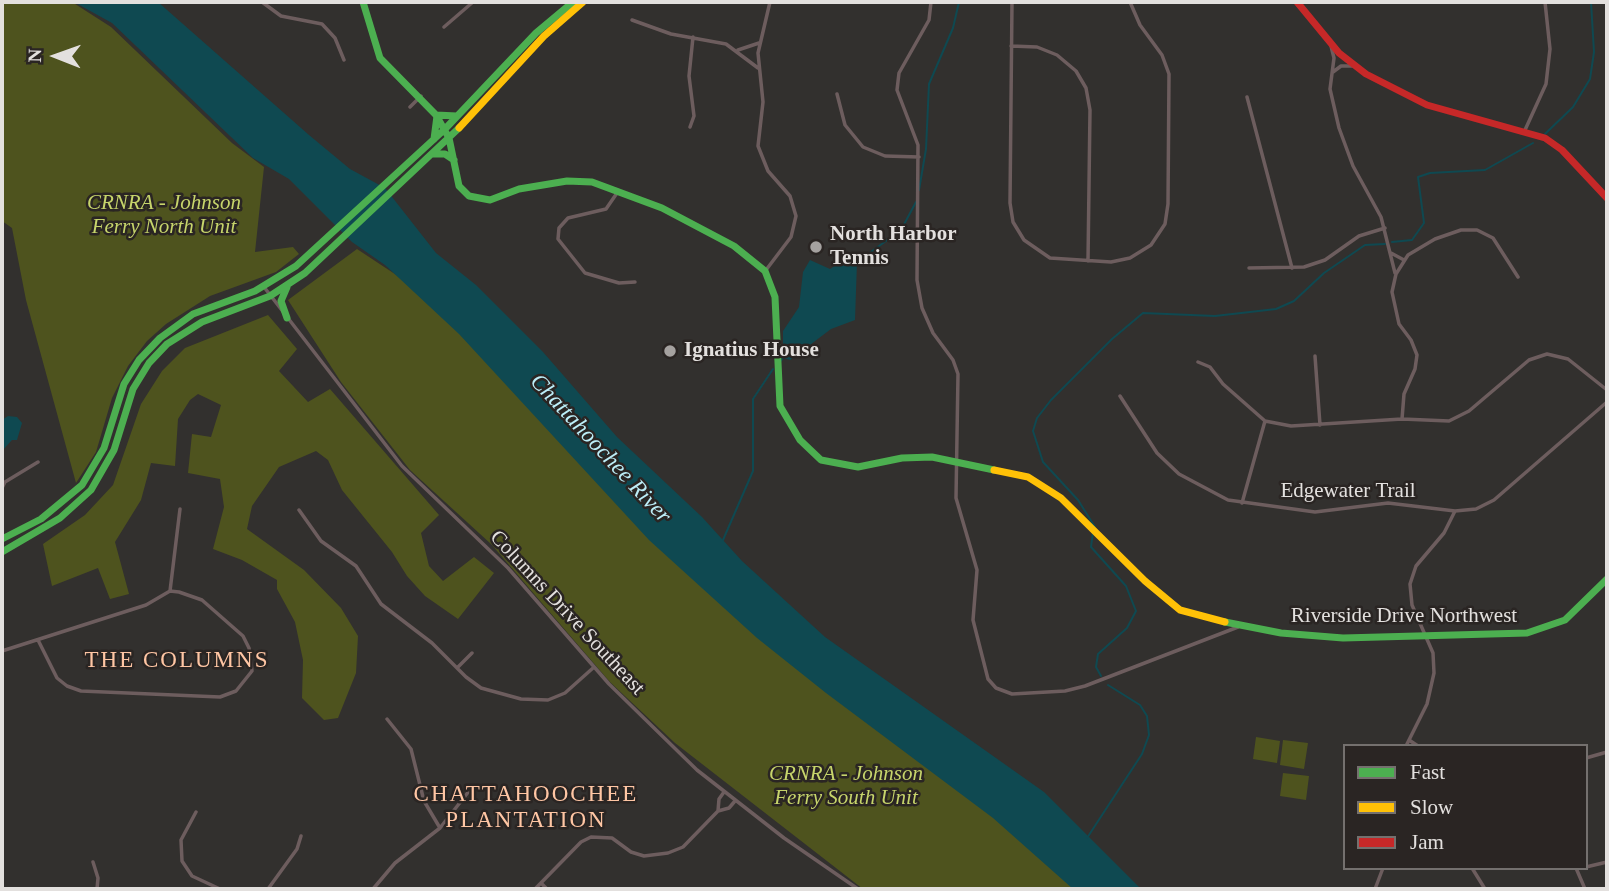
<!DOCTYPE html>
<html>
<head>
<meta charset="utf-8">
<style>
	body { margin:0 }
	#map { position:relative; width:1609px; height:891px; overflow:hidden; background:#32302e; font-family:"Times New Roman",serif }
	canvas { display:block }
	.frame { position:absolute; inset:0; border:4px solid #e3e0de; pointer-events:none }
	.legend { position:absolute; left:1343px; top:744px; width:245px; height:126px; box-sizing:border-box; background:#2a2523; border:2px solid #74706e; margin:0; padding:9px 12px; list-style:none; font-size:21px; color:#e3e0de }
	.legend li { display:flex; align-items:center; gap:14px; height:35px }
	.legend b { width:35px; border:2px solid #74706e }
	.north { position:absolute; left:21px; top:21px; width:70px; height:70px; -webkit-text-stroke:5px #2a2523; paint-order:stroke; rotate:271deg; font-size:19px; font-weight:700; line-height:28px; text-align:center; color:#e3e0de }
	.north::after { content:''; display:block; margin:auto; width:24px; height:32px; background:#e3e0de; clip-path:polygon(50% 0,100% 100%,50% 72%,0 100%) }
</style>
</head>
<body>
<div id="map">
<canvas width="1609" height="891"></canvas>
<div class="frame"></div>
<ul class="legend">
<li><b style="height:9px;background:#4caf50"></b>Fast</li>
<li><b style="height:9px;background:#ffc107"></b>Slow</li>
<li><b style="height:9px;background:#c62828"></b>Jam</li>
</ul>
<div class="north">N</div>
</div>
<script>
const g = document.querySelector('canvas').getContext('2d');
g.lineJoin = 'round';
function paint(path, color) {
  g.fillStyle = color;
  g.fill(path, 'evenodd');
}
function toPath(rows) {
  const path = new Path2D();
  for (const r of rows) {
    path.moveTo(r[0], r[1]);
    for (let i = 2; i < r.length; i += 2) path.lineTo(r[i], r[i + 1]);
  }
  return path;
}
function strokePath(path, color, width, dash) {
  g.strokeStyle = color;
  g.lineWidth = width;
  g.lineCap = dash ? 'butt' : 'round';
  g.setLineDash(dash || []);
  g.stroke(path);
}
function label(font, color, halo, rows, align = 'center') {
  g.font = font + ' "Times New Roman",serif';
  g.lineWidth = 5;
  g.setLineDash([]);
  g.textBaseline = 'middle';
  g.strokeStyle = halo;
  g.fillStyle = color;
  for (const [text, x, y, turn = 0] of rows) {
    g.save();
    g.translate(x, y);
    g.rotate((+turn || 0) * Math.PI / 180);
    g.textAlign = isNaN(turn) ? turn : align;
    if (halo) g.strokeText(text, 0, 0);
    g.fillText(text, 0, 0);
    g.restore();
  }
}
paint(toPath([
	[2,2,72,2,111,27,232,143,264,167,255,252,293,247,299,254,276,272,210,296,166,324,147,341,128,366,112,398,96,452,76,483,26,300,12,228,2,221],
	[357,249,416,288,839,690,1084,889,863,889,675,743,610,682,491,544,410,470,341,382,288,300],
	[268,315,297,349,279,371,308,402,330,389,439,515,421,533,429,566,443,581,474,557,494,573,458,619,425,596,407,576,392,552,342,490,328,460,316,451,279,467,252,506,247,529,304,570,341,608,358,636,356,673,338,718,324,720,302,698,303,660,295,622,277,589,277,580,242,560,213,549,224,507,220,479,188,473,192,434,211,437,221,405,198,394,190,400,178,419,175,466,151,463,141,500,115,542,129,594,110,599,98,568,52,586,43,544,85,515,113,485,141,404,162,371,185,348],
	[1256,737,1280,741,1277,763,1253,759],
	[1283,740,1308,743,1304,769,1280,765],
	[1283,773,1309,776,1306,800,1280,796]
]), '#4e531e');
paint(toPath([
	[74,2,158,2,309,135,350,169,385,188,436,253,476,285,543,352,617,437,702,517,742,561,825,637,1044,792,1141,889,1073,889,993,818,826,693,757,638,649,540,459,334,385,265,352,242,289,179,253,158,112,23],
	[847,258,857,262,855,320,831,329,790,360,783,358,783,331,799,307,803,272,810,260,830,269],
	[8,416,17,417,22,423,17,440,12,440,2,451,2,420]
]), '#0f4951');
strokePath(toPath([
	[1545,134,1573,107,1590,79,1594,52,1591,2],
	[919,190,926,149,929,84,953,28,959,2],
	[1392,242,1412,240,1424,223,1418,177,1430,173,1485,170,1533,143],
	[857,262,901,230,916,202],
	[780,362,783,358],
	[1095,527,1078,500,1043,462,1033,431,1037,418,1051,400,1112,339,1143,313,1215,316,1276,309,1294,301,1324,273,1365,245,1385,244],
	[1093,532,1091,547,1126,586,1136,611,1127,628,1098,654,1096,667,1101,676],
	[723,540,753,471,753,399,773,369],
	[1087,838,1142,754,1149,735,1147,716,1140,705,1108,685]
]), '#0f4951', 2);
strokePath(toPath([
	[262,2,281,16,322,24,335,38,344,60],
	[931,2,929,20,899,73,897,90,918,145,917,280,922,308,933,333,953,360,958,374,956,498,977,570,973,620,988,679,996,688,1012,694,1065,691,1085,686,1238,627],
	[1012,2,1010,203,1013,222,1024,240,1050,258,1111,262,1130,258,1151,245,1165,224,1168,204,1169,74,1162,55,1140,25,1130,2],
	[632,20,671,34,726,44,758,68],
	[444,27,473,2],
	[1011,46,1037,47,1057,55,1076,71,1086,88,1090,110,1088,261],
	[1331,46,1334,58,1330,89,1339,128,1353,166,1381,217,1395,273],
	[738,50,759,43],
	[1333,72,1341,66,1354,66],
	[837,94,845,125,863,147,885,156,919,157],
	[1247,97,1292,268],
	[410,107,421,96],
	[690,127,694,116,689,76,693,37],
	[1525,130,1546,84,1550,49,1545,2],
	[617,193,606,209,568,218,559,228,558,239,585,273,619,283,635,282],
	[1391,253,1404,260],
	[1249,268,1304,267,1325,260,1359,236,1385,228],
	[766,270,791,237,796,216,790,196,768,171,758,146,763,102,758,53,770,2],
	[264,287,402,466,508,568,609,684,697,770,784,838,858,889],
	[2,324,2,328],
	[1315,356,1320,425],
	[1198,362,1210,367,1223,384,1265,421,1291,426,1402,419,1449,421,1469,411,1529,360,1547,354,1568,359,1607,390],
	[1120,396,1157,453,1179,474,1228,500,1315,512,1388,503,1455,511,1476,509,1494,500,1607,402],
	[1402,419,1404,394,1415,369,1417,355,1411,340,1399,324,1392,292,1396,274,1408,255,1435,239,1461,230,1477,230,1493,238,1518,277],
	[2,488,5,482,38,462],
	[1242,503,1265,421],
	[299,510,321,541,356,566,381,604,432,643,466,677,481,688,521,699,548,700,565,693,593,668],
	[170,591,180,509],
	[2,651,146,605,170,591,179,592,202,600,243,636,249,648,252,671,236,691,220,697,81,691,67,686,57,678,38,640],
	[457,668,472,653],
	[387,719,411,749,424,801,440,828],
	[1409,740,1418,746],
	[1406,746,1427,704,1434,673,1433,653,1412,605,1410,584,1416,566,1444,533,1455,511],
	[1586,758,1607,752],
	[718,811,729,808,735,801],
	[196,812,181,840,182,861,192,876,220,889],
	[93,862,98,878,97,889],
	[1586,867,1607,862],
	[1472,868,1485,889],
	[1576,868,1585,889],
	[541,883,547,889],
	[239,889,249,889],
	[268,889,297,849,301,836],
	[373,889,395,863,440,828,473,786],
	[535,889,581,842,591,837,612,838,631,852,644,856,668,853,683,847,718,811,719,799,724,792],
	[1375,889,1383,868]
]), '#6d5d5e', 3.5);
strokePath(toPath([
	[363,2,380,58,436,115,449,138,459,186,469,196,490,200,519,189,567,181,592,182,662,208,734,246,765,271,775,297,780,406,800,440,821,460,858,467,902,458,932,457,994,470],
	[436,115,457,116],
	[434,139,437,116],
	[433,154,445,154,454,160],
	[287,287,281,301,287,318],
	[2,539,41,519,82,485,104,448,124,384,139,360,160,338,193,314,255,291,296,266,445,129,536,33,573,2],
	[2,552,60,518,91,490,114,450,133,389,149,363,167,344,202,322,270,296,305,273,459,128],
	[1225,622,1281,633,1343,638,1527,633,1565,620,1607,579]
]), '#4caf50', 7);
strokePath(toPath([
	[459,128,544,36,583,2],
	[994,470,1028,477,1061,498,1145,581,1180,610,1225,622]
]), '#ffc107', 7);
strokePath(toPath([
	[1297,2,1339,53,1366,74,1427,105,1545,138,1562,150,1607,198]
]), '#c62828', 7);
for (const [x, y, r, color] of [
	[816,247,7,"#a5a2a0"],
	[670,351,7,"#a5a2a0"]
]) {
  const dot = new Path2D();
  dot.arc(x, y, r, 0, 2 * Math.PI);
  g.fillStyle = color;
  g.fill(dot);
  strokePath(dot, '#2a2523', 2.5);
}
label('italic 21px', '#c7d56b', '#2a2523', [
	["CRNRA - Johnson",164,203],
	["Ferry North Unit",164,227],
	["CRNRA - Johnson",846,774],
	["Ferry South Unit",846,798]
]);
label('bold 21px', '#e3e0de', '#2a2523', [
	["North Harbor",830,235],
	["Tennis",830,259],
	["Ignatius House",684,351]
], 'left');
label('21px', '#e3e0de', '#2a2523', [
	["Edgewater Trail",1348,491],
	["Columns Drive Southeast",567,613,47],
	["Riverside Drive Northwest",1404,616]
]);
label('italic 23px', '#bceef8', '#2a2523', [
	["Chattahoochee River",600,449,47]
]);
g.letterSpacing = '2px';
label('23px', '#ffc6a4', '#2a2523', [
	["THE COLUMNS",177,661],
	["CHATTAHOOCHEE",526,795],
	["PLANTATION",526,821]
]);
g.letterSpacing = '0px';
</script>
</body>
</html>
